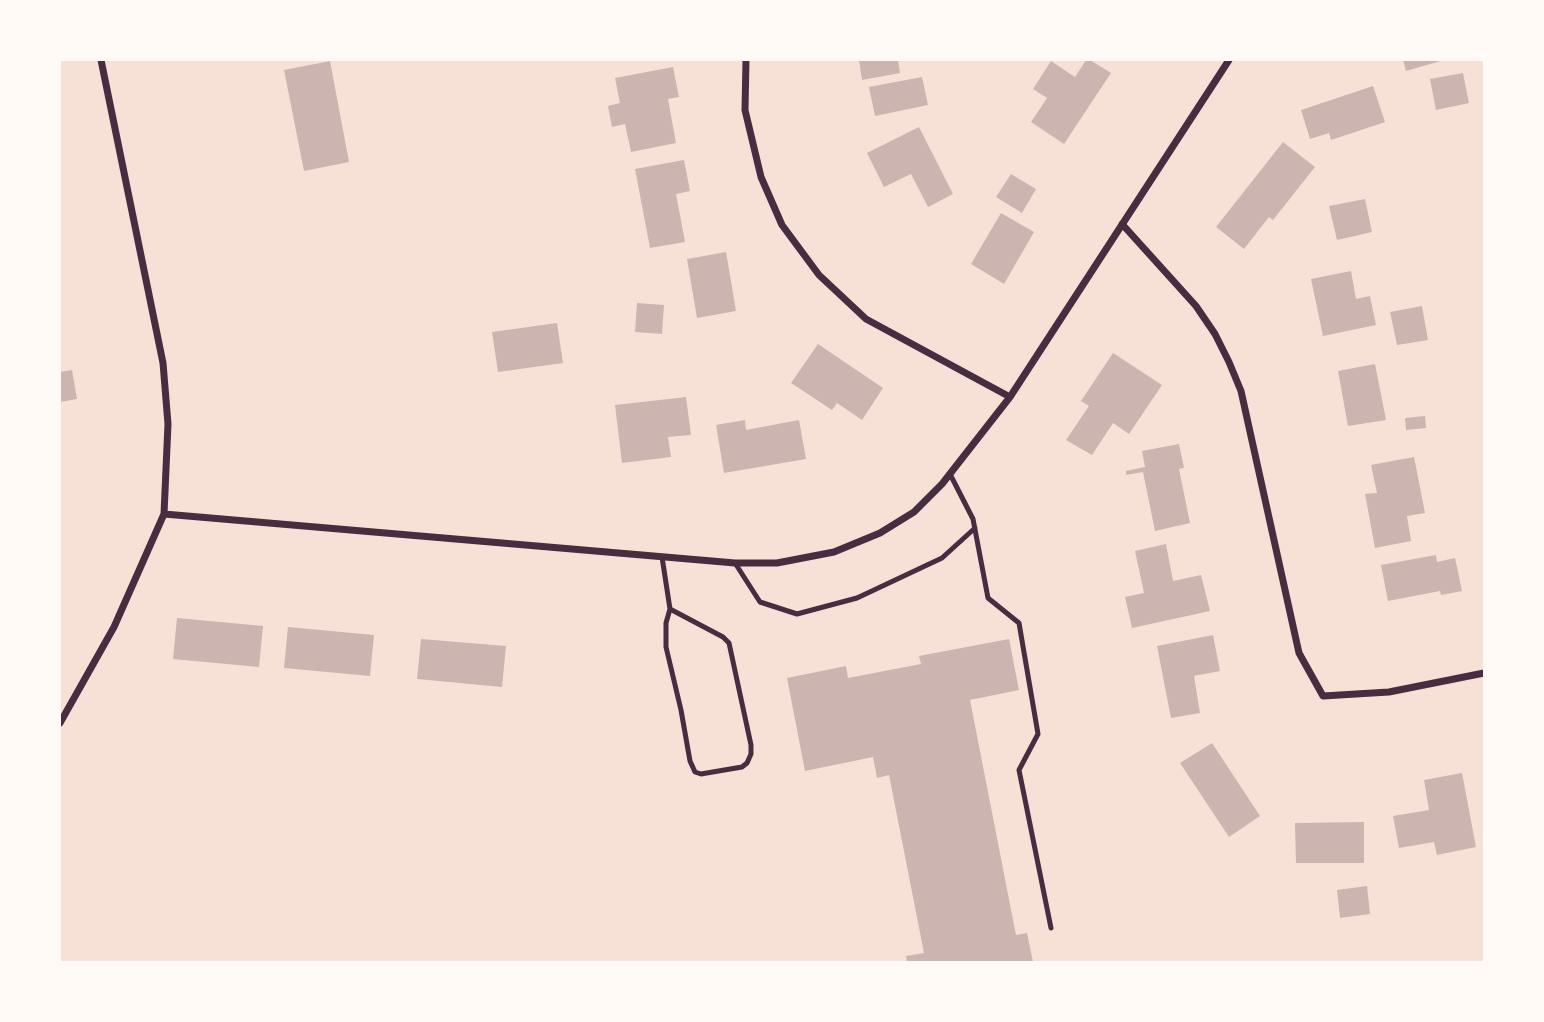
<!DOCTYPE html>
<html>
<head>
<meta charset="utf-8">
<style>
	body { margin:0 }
	#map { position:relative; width:1544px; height:1022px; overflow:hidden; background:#f7e1d7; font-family:"Public Sans",sans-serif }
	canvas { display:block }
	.frame { position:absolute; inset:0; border:61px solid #fffaf5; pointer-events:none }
</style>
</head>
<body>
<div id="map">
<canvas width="1544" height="1022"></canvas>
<div class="frame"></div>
</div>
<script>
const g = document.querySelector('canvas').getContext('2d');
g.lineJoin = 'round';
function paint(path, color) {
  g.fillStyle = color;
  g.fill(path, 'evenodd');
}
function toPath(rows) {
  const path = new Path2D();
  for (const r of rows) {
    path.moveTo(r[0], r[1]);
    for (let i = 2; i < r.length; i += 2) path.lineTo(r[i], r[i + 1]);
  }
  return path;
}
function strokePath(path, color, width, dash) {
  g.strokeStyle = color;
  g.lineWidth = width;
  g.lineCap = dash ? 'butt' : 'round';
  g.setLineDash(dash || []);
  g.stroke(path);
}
paint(toPath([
	[859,60,898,60,900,73,862,80],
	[1086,60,1090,60,1111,73,1064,144,1031,122,1047,98,1033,89,1051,61,1075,77],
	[1403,60,1444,60,1406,71],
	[330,61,349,162,304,171,284,70],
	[673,67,679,97,668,99,676,143,631,152,625,124,612,127,608,106,620,103,615,78],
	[1463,73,1469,103,1436,110,1430,79],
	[922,77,928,105,875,116,869,87],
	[1373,86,1385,122,1331,140,1329,133,1310,139,1301,110],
	[919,127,953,194,928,207,911,174,884,187,867,153],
	[1283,142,1315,167,1273,220,1269,217,1244,249,1216,227],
	[684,160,690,191,676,194,685,242,650,248,635,169],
	[1011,174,1036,189,1022,213,996,197],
	[1365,199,1372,232,1337,240,1329,206],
	[1001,213,1034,232,1004,284,971,264],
	[726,252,736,311,697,318,687,259],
	[1351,271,1356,299,1370,296,1376,325,1323,336,1311,279],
	[637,303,664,305,662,334,635,332],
	[1422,306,1428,340,1397,345,1390,312],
	[557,323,563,363,498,372,492,332],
	[818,344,883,388,862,420,837,403,832,410,791,383],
	[1113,353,1162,385,1129,434,1113,423,1092,455,1066,440,1089,406,1081,401],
	[1375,364,1386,420,1348,426,1338,371],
	[72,370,77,399,60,402,60,372],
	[686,397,691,435,668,437,671,457,622,463,615,405],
	[1425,416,1426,428,1406,430,1405,418],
	[745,420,746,430,799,420,806,459,724,473,716,425],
	[1179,444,1184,468,1179,469,1190,523,1155,531,1143,472,1126,475,1126,471,1145,467,1142,451],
	[1414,457,1425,513,1407,516,1411,541,1375,548,1365,494,1377,493,1371,465],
	[1166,544,1173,581,1201,575,1210,611,1132,628,1125,597,1144,593,1135,551],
	[1436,555,1437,562,1455,558,1462,591,1441,595,1440,591,1388,601,1381,565],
	[177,618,263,626,259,667,173,659],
	[288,627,374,635,370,676,284,668],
	[1213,635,1220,671,1194,676,1200,713,1171,718,1157,646],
	[421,639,506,646,502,687,417,679],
	[1009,639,1019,690,970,700,1016,935,1027,933,1033,962,907,962,906,956,924,953,889,775,877,778,873,757,805,771,787,678,846,666,848,678,921,664,919,656],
	[1212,743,1260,816,1229,837,1180,763],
	[1462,773,1476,847,1437,855,1434,842,1399,848,1393,816,1429,810,1424,780],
	[1364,822,1364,863,1296,863,1295,823],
	[1367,886,1370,914,1340,918,1337,890]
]), '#ccb4b1');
strokePath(toPath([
	[950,474,973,519,988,598,1019,623,1038,734,1019,770,1051,928],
	[662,557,670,609,666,623,666,647,681,710,690,761,695,772,701,774,742,767,747,763,751,754,751,745,729,643,723,637,670,609],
	[735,563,760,602,797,614,857,598,942,558,975,528]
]), '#4a2c40', 5);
strokePath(toPath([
	[746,60,745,110,761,177,782,225,819,275,866,319,1010,397],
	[1122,224,1196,306,1215,334,1229,362,1241,391,1299,653,1323,696,1389,692,1484,673],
	[164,514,735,563,777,563,834,552,880,533,914,512,942,484,1010,397,1229,60],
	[60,723,114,627,164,514,168,424,163,363,101,60]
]), '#4a2c40', 7);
</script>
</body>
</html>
